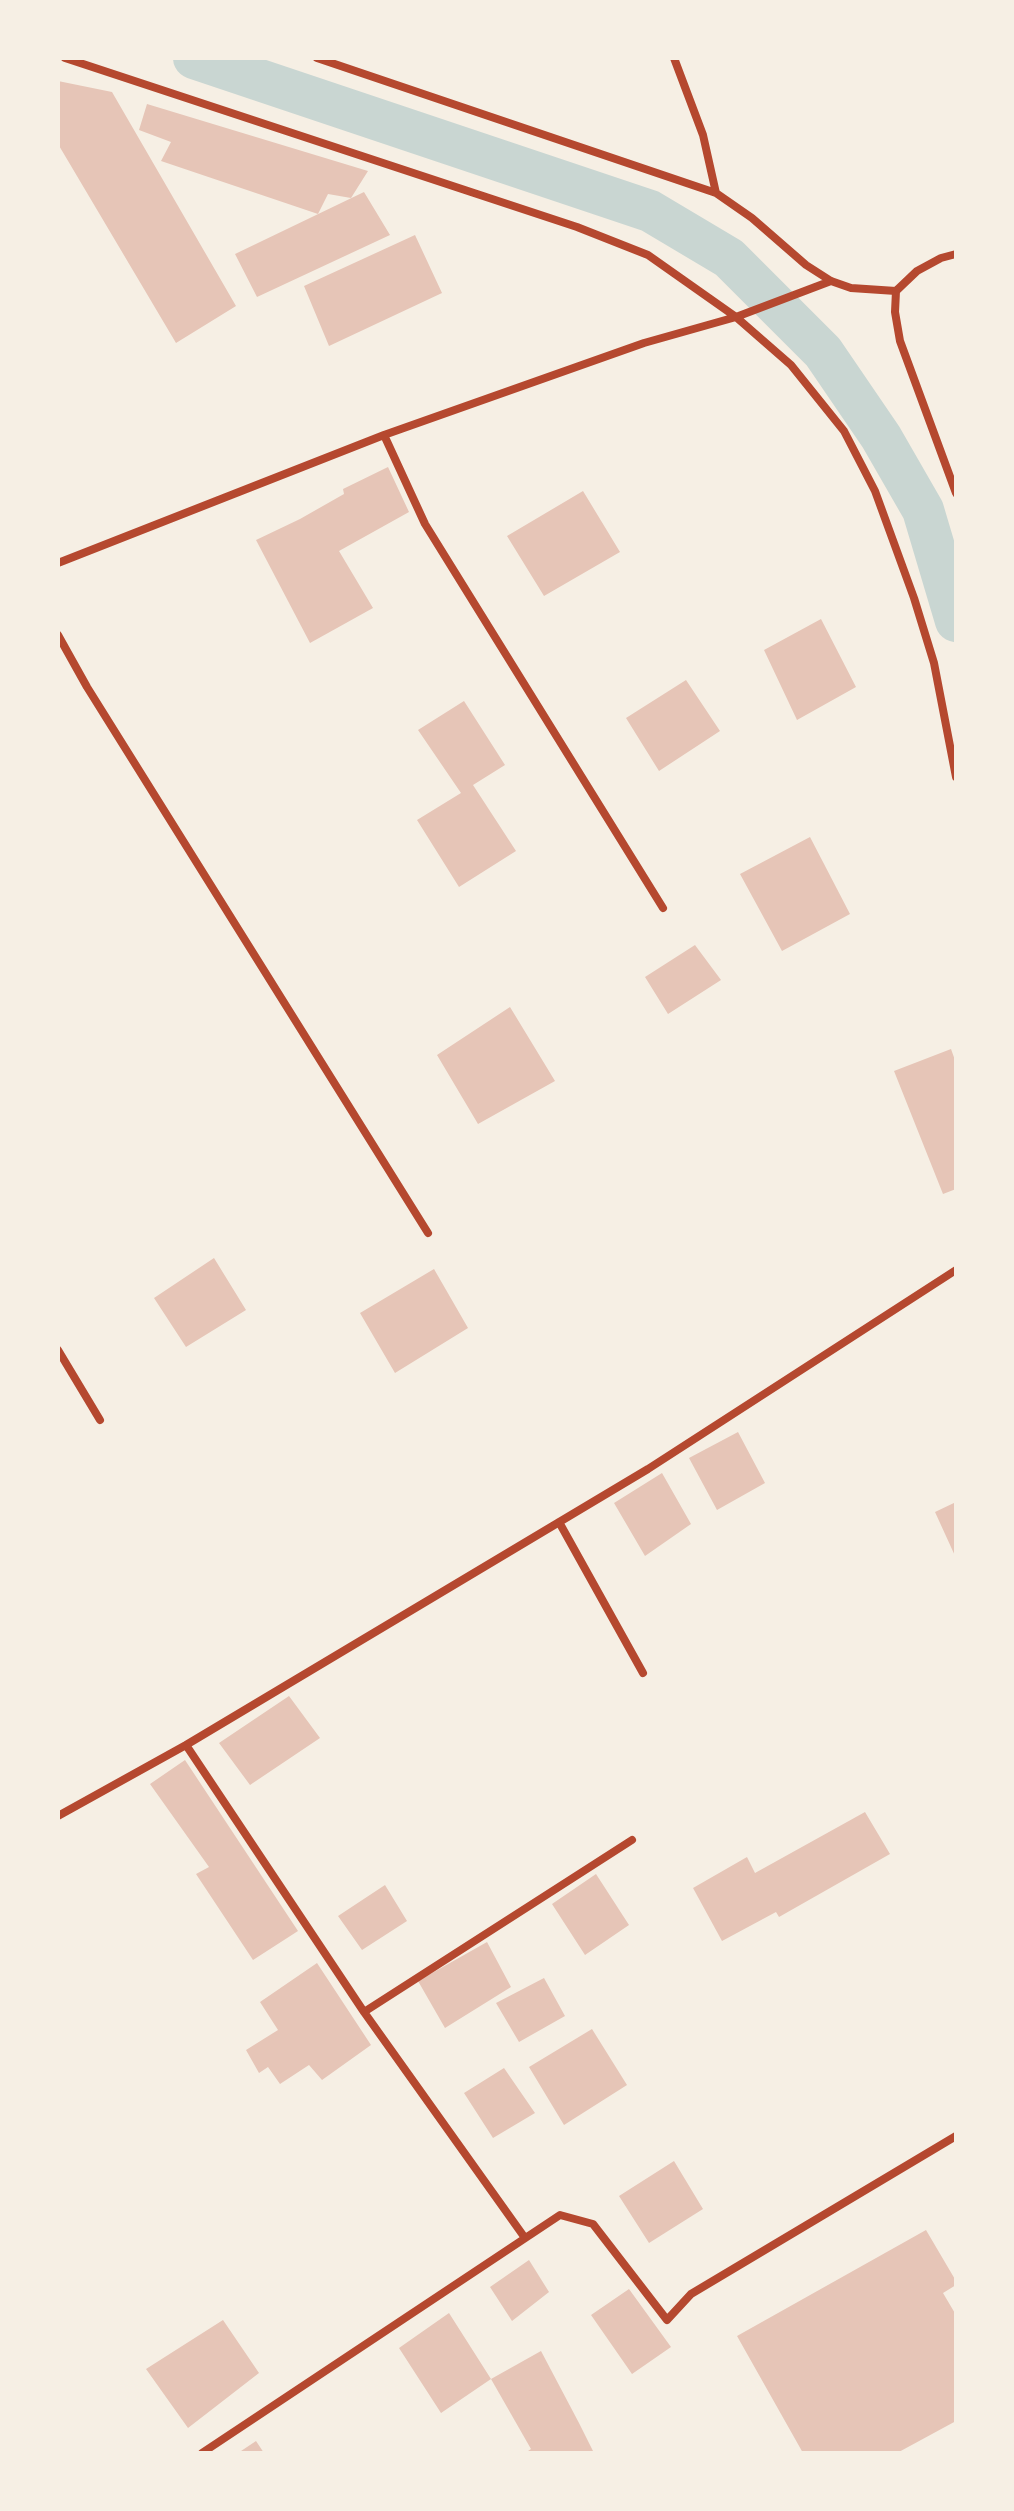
<!DOCTYPE html>
<html>
<head>
<meta charset="utf-8">
<style>
	body { margin:0 }
	#map { position:relative; width:1014px; height:2511px; overflow:hidden; background:#f6efe4; font-family:Lato,sans-serif }
	canvas { display:block }
	.frame { position:absolute; inset:0; border:60px solid #f6efe4; pointer-events:none }
</style>
</head>
<body>
<div id="map">
<canvas width="1014" height="2511"></canvas>
<div class="frame"></div>
</div>
<script>
const g = document.querySelector('canvas').getContext('2d');
g.lineJoin = 'round';
function toPath(rows) {
  const path = new Path2D();
  for (const r of rows) {
    path.moveTo(r[0], r[1]);
    for (let i = 2; i < r.length; i += 2) path.lineTo(r[i], r[i + 1]);
  }
  return path;
}
function strokePath(path, color, width, dash) {
  g.strokeStyle = color;
  g.lineWidth = width;
  g.lineCap = dash ? 'butt' : 'round';
  g.setLineDash(dash || []);
  g.stroke(path);
}
function paint(path, color) {
  g.fillStyle = color;
  g.fill(path, 'evenodd');
}
strokePath(toPath([
	[194,58,650,211,729,258,823,352,881,437,923,510,956,621]
]), '#c9d6d2', 42);
paint(toPath([
	[58,81,112,92,236,306,176,343,58,144],
	[147,104,368,171,351,198,328,194,318,214,161,161,171,142,139,130],
	[364,192,390,235,257,297,235,254],
	[415,235,442,293,329,346,304,286],
	[388,467,409,512,339,551,373,608,310,643,256,540,300,519,344,494,343,489],
	[583,491,620,552,544,596,507,536],
	[821,619,856,687,797,720,764,650],
	[686,680,720,731,659,771,626,718],
	[464,701,505,765,473,785,516,851,459,887,417,820,461,793,418,730],
	[810,837,850,914,782,951,740,874],
	[695,945,721,980,668,1014,645,977],
	[510,1007,555,1081,478,1124,437,1055],
	[951,1049,956,1063,956,1189,943,1194,894,1071],
	[214,1258,246,1310,186,1347,154,1298],
	[434,1269,468,1328,395,1373,360,1313],
	[738,1432,765,1483,717,1510,689,1458],
	[662,1473,691,1524,645,1556,614,1503],
	[956,1502,956,1558,935,1512],
	[289,1696,320,1738,250,1785,219,1743],
	[185,1760,298,1931,253,1960,196,1874,209,1867,150,1784],
	[865,1812,890,1854,779,1917,776,1912,722,1941,693,1888,747,1857,755,1873],
	[596,1874,629,1925,585,1955,552,1904],
	[385,1885,407,1921,362,1950,338,1916],
	[487,1942,511,1987,445,2028,418,1981],
	[317,1963,371,2045,322,2080,309,2065,280,2084,268,2067,259,2073,246,2050,278,2030,260,2002],
	[544,1978,565,2016,519,2042,496,2003],
	[592,2029,627,2085,564,2125,529,2067],
	[504,2068,535,2113,493,2138,464,2093],
	[674,2161,703,2209,649,2243,619,2196],
	[926,2230,956,2281,956,2285,943,2293,956,2315,956,2421,897,2453,803,2453,737,2336],
	[529,2260,549,2292,512,2321,490,2287],
	[629,2289,671,2347,632,2374,591,2315],
	[449,2313,491,2379,441,2413,399,2348],
	[223,2320,259,2373,188,2428,146,2369],
	[541,2351,579,2423,594,2453,525,2453,531,2449,491,2379],
	[256,2441,264,2453,238,2453]
]), '#e6c5b7');
strokePath(toPath([
	[65,58,577,227,648,255,736,317,791,365,844,431,875,491,914,598,934,663,956,777],
	[317,58,716,193,752,218,806,265,831,281,851,288,896,291],
	[674,58,703,135,716,193],
	[896,291,895,312,900,341,956,493],
	[896,291,917,271,941,258,956,254],
	[384,435,425,524,663,908],
	[58,563,384,435,644,343,736,317,831,281],
	[58,635,87,687,428,1233],
	[58,1350,100,1420],
	[559,1522,643,1673],
	[186,1745,364,2012,525,2238],
	[58,1816,186,1745,648,1469,956,1270],
	[364,2012,632,1840],
	[202,2453,560,2215,593,2224,667,2320,691,2294,956,2136]
]), '#b5482f', 8);
</script>
</body>
</html>
